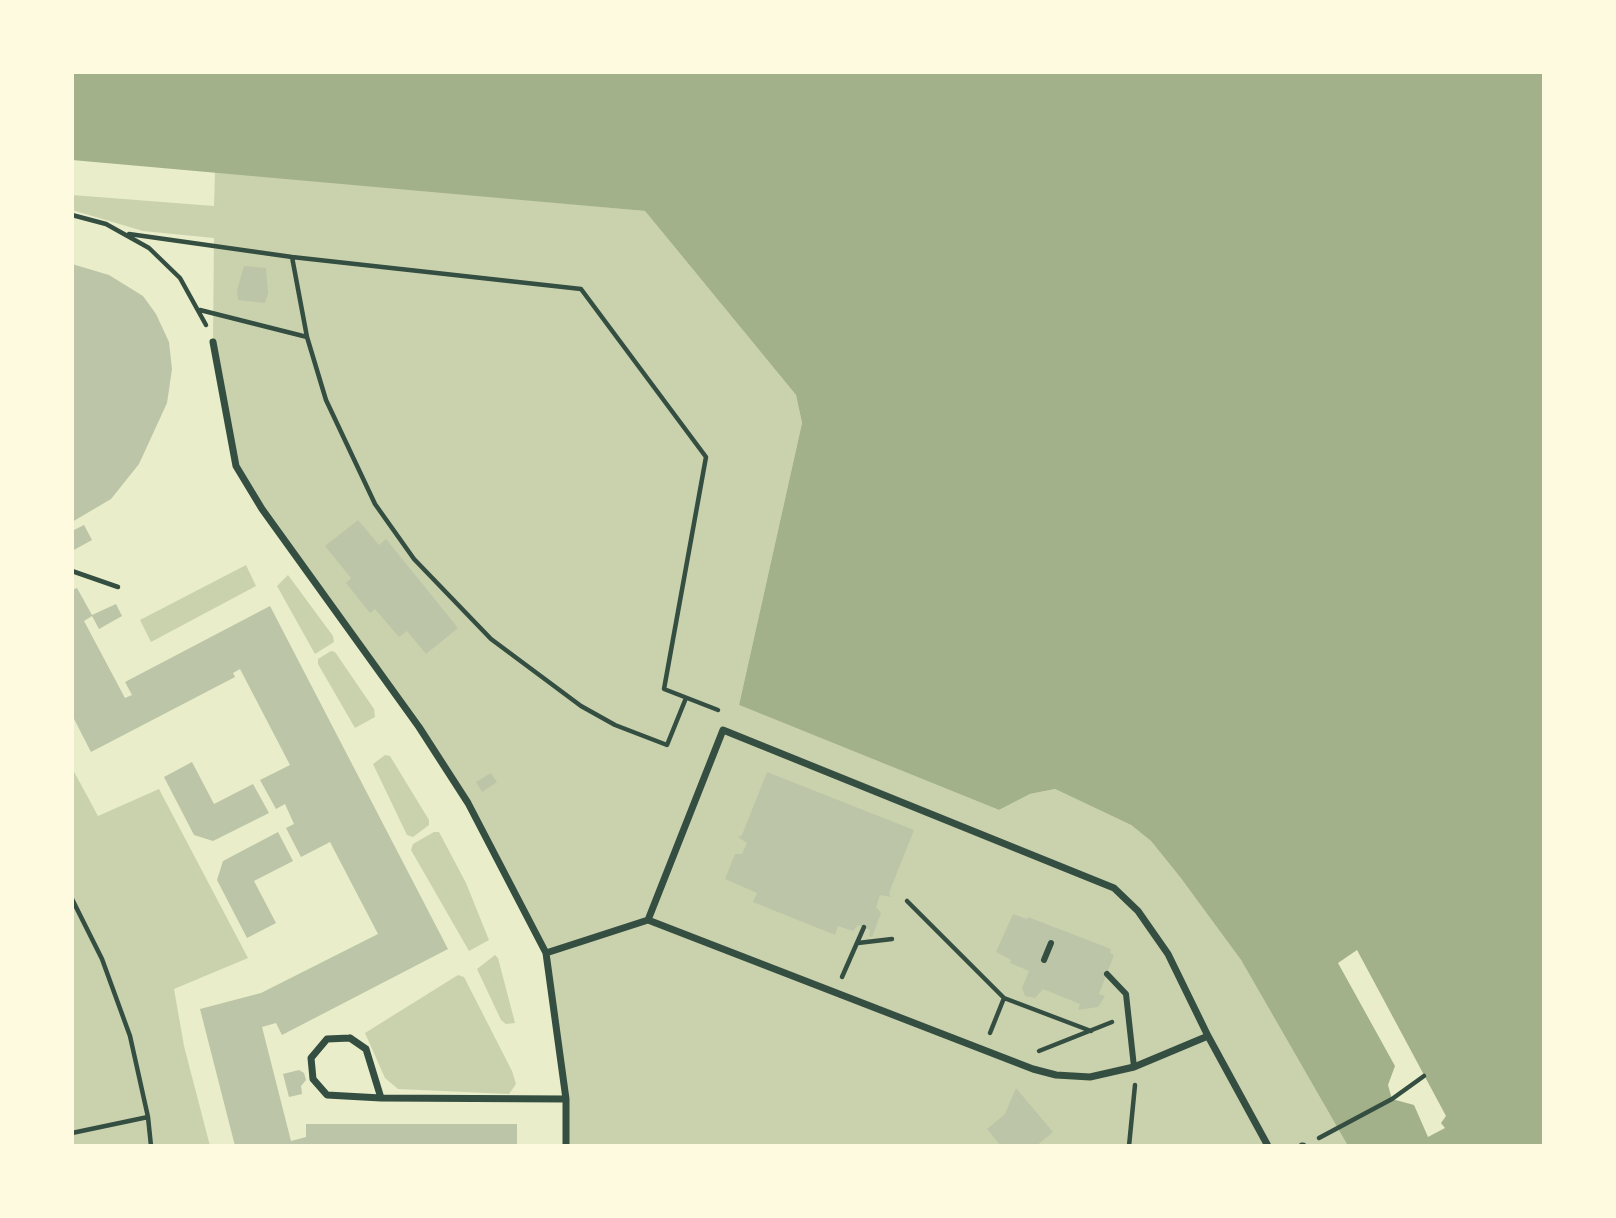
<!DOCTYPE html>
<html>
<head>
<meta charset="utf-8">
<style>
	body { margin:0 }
	#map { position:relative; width:1616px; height:1218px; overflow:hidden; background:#e9edc9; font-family:Bitter,serif }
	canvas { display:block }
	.frame { position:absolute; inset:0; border:74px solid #fefae0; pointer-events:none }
</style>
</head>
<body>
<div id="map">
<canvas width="1616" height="1218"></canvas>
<div class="frame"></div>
</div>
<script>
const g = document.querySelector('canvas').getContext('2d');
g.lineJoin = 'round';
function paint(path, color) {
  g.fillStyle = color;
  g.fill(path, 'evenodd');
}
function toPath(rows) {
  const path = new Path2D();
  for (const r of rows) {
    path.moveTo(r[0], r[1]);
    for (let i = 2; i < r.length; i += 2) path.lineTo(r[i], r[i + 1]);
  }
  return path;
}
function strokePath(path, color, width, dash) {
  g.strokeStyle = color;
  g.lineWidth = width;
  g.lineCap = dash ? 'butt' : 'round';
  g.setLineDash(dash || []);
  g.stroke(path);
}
paint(toPath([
	[215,171,645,211,796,395,802,423,739,705,999,810,1030,794,1055,789,1131,825,1151,841,1180,877,1241,960,1348,1146,566,1146,566,1099,546,953,468,803,262,509,236,466,213,342,214,238,143,231,72,210,72,195,214,206],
	[246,565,256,586,151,642,140,620],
	[288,575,333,636,334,642,315,654,277,586],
	[331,651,335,652,374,709,375,717,355,728,318,664,318,659],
	[385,755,390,756,429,820,429,825,413,837,407,835,373,764],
	[72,768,98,816,159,789,248,958,174,989,184,1046,210,1146,72,1146],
	[434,832,439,832,466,883,489,940,469,951,411,850,413,844],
	[495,955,498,958,515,1023,506,1024,501,1020,477,969],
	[458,975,464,977,512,1071,516,1084,509,1094,398,1089,385,1078,365,1033]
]), '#cad2ad');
paint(toPath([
	[72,72,1544,72,1544,1146,1348,1146,1241,960,1180,877,1151,841,1131,825,1055,789,1030,794,999,810,739,705,802,423,796,395,645,211,72,160]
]), '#a3b18a');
paint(toPath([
	[1357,950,1446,1116,1441,1123,1445,1128,1428,1137,1414,1105,1392,1099,1388,1085,1395,1066,1338,963]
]), '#e9edc9');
paint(toPath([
	[72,264,109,275,143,296,156,314,169,342,172,369,167,403,139,464,111,499,72,522],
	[244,266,266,268,268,293,265,303,238,300,237,290],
	[358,520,379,545,386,539,458,628,426,654,407,631,399,637,375,609,370,613,346,583,351,578,325,546],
	[84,525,92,540,72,551,72,531],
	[77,588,92,615,116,604,122,616,99,629,92,616,84,621,125,698,132,695,125,682,270,606,448,949,282,1035,276,1023,262,1027,291,1141,306,1137,306,1124,517,1124,517,1146,235,1146,200,1009,261,993,378,934,330,842,301,857,286,828,294,824,285,804,276,809,260,780,290,765,240,669,233,673,235,677,91,752,72,715,72,590],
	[192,762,214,804,253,784,269,813,213,841,194,835,164,777],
	[767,772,914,830,889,893,891,897,880,895,876,907,881,913,872,937,869,936,870,930,858,925,853,931,838,926,835,935,753,902,757,893,725,879,735,854,742,854,747,843,738,837,742,835],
	[491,773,497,782,482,792,476,782],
	[278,832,293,861,254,881,276,923,247,938,217,880,223,861],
	[1013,914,1027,919,1028,917,1111,949,1110,953,1114,955,1099,994,1105,996,1098,1007,1078,1010,1080,1004,1043,989,1035,998,1025,996,1022,988,1029,971,1010,963,1011,960,996,952],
	[299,1070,304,1073,306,1080,301,1086,302,1094,289,1097,283,1074],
	[1016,1088,1053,1132,1036,1146,1001,1146,987,1129,1005,1114]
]), '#bcc5a7');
strokePath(toPath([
	[72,215,106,224,149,248,180,278,206,325],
	[129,234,292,257,581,289,706,457,664,689,718,710],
	[292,257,307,337,326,400,375,504,414,559,491,639,581,706,615,725,667,745,686,698],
	[200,310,307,337],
	[72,571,118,587],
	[72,899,102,959,130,1036,148,1117,151,1146],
	[907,901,1004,998],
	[858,943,892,939],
	[842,977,864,927],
	[990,1033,1004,998,1091,1031],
	[1039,1051,1112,1022],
	[72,1133,148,1117],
	[1319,1138,1392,1099,1424,1076],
	[1129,1146,1135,1085]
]), '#344e41', 4.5);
strokePath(toPath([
	[1044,960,1051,943],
	[1107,974,1126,994,1134,1067]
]), '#344e41', 6);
strokePath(toPath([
	[213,342,236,466,262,509,419,727,468,803,546,953],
	[648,920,723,730,1114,888,1138,911,1168,954,1208,1036,1268,1146],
	[350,1038,366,1049,381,1098,327,1095,313,1079,311,1058,327,1039,350,1038],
	[381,1098,566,1099],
	[566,1146,566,1099,546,953,648,920,1033,1069,1056,1075,1090,1077,1134,1067,1208,1036],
	[1302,1146,1303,1146]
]), '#344e41', 7);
</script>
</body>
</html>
